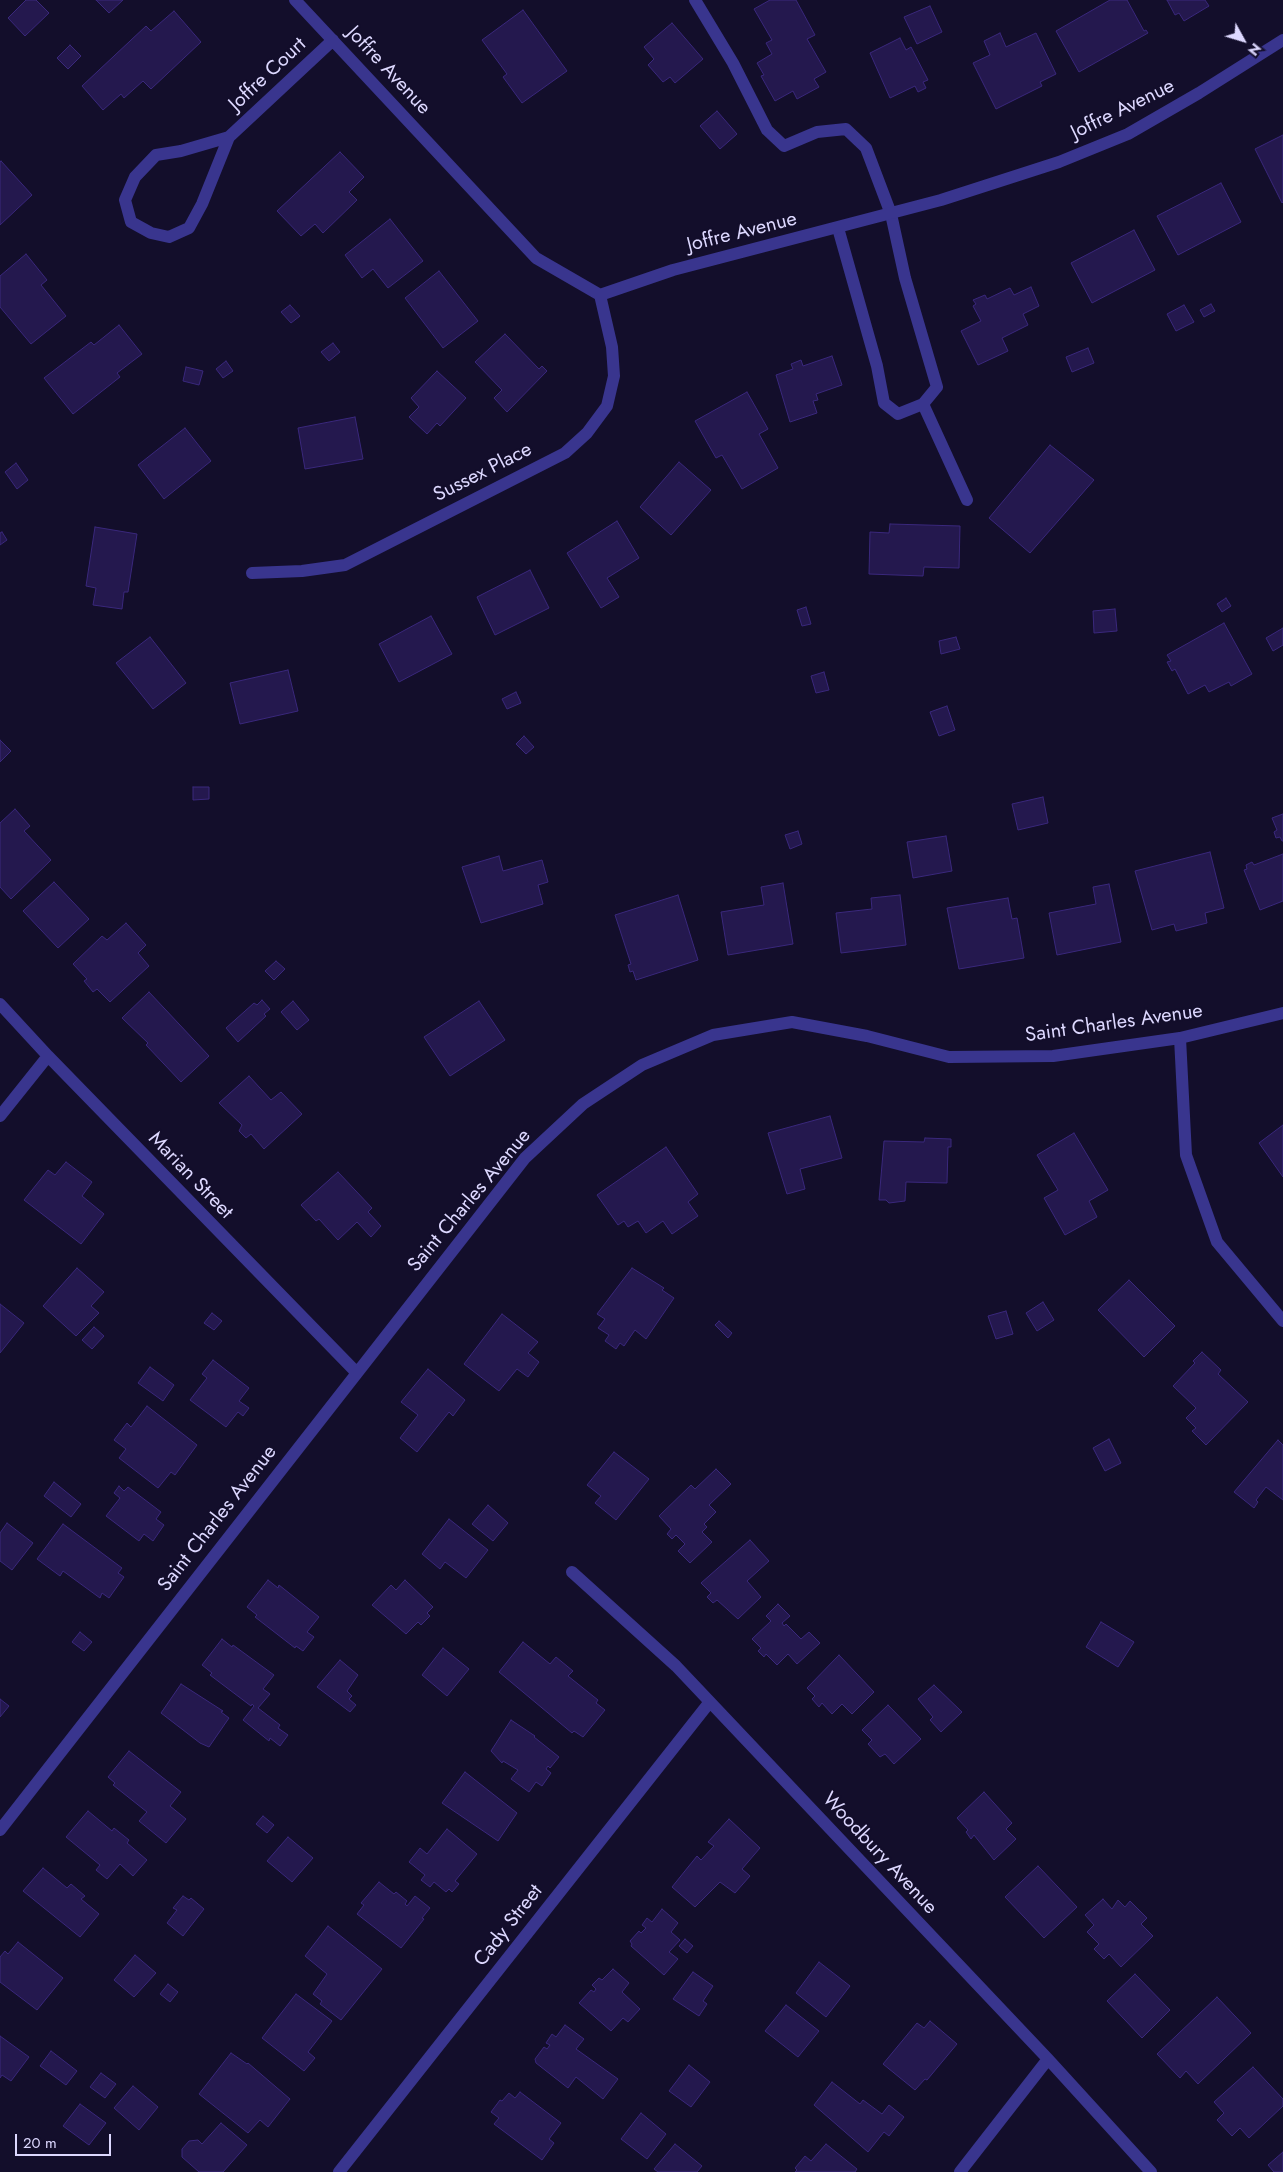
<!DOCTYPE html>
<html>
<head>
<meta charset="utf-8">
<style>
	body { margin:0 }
	#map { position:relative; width:1283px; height:2172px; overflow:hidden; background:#130e2b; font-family:Jost,sans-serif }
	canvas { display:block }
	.north { position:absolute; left:1218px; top:15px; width:50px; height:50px; -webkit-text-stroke:4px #130e2b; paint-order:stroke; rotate:129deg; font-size:14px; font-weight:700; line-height:20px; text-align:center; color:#ddd8ff }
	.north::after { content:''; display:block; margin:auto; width:18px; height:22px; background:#ddd8ff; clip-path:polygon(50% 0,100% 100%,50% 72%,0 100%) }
	.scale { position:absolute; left:15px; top:2134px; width:96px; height:22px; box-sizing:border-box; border:2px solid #ddd8ff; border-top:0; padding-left:6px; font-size:15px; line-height:18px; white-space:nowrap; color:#ddd8ff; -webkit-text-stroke:4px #130e2b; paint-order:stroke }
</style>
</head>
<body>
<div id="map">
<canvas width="1283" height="2172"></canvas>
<div class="north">N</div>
<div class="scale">20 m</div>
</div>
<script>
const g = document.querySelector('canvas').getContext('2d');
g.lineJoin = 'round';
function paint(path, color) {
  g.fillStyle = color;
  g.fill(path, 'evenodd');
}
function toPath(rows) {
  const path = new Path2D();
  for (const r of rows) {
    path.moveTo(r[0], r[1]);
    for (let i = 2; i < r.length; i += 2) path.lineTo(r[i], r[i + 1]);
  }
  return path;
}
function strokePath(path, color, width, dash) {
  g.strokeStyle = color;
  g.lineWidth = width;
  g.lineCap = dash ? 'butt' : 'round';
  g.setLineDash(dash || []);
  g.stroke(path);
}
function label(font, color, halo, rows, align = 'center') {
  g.font = font + ' Jost,sans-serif';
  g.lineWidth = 4;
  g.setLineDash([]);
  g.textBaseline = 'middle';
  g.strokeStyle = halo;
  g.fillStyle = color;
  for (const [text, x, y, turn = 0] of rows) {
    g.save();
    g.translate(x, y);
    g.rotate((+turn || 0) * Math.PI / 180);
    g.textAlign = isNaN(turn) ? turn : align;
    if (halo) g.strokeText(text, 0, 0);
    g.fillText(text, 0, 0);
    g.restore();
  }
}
const building = toPath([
	[26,0,36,0,49,13,25,36,8,18,26,0],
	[96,0,123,0,109,13,96,0],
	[770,0,796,0,815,35,807,39,826,72,814,79,819,87,797,99,793,91,775,101,761,76,764,75,757,63,772,54,766,43,772,40,754,9,770,0],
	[1110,0,1127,0,1144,31,1146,30,1148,33,1079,72,1056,31,1110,0],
	[1167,0,1205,0,1209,6,1184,21,1179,13,1175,15,1167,0],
	[930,6,942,32,917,44,904,17,930,6],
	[523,10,567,71,522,103,503,77,507,74,482,40,523,10],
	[174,11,201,42,151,89,143,81,124,98,121,94,103,110,82,86,146,26,151,31,174,11],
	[672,23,703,59,675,83,670,77,663,82,648,65,654,59,644,47,672,23],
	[1000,33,1006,47,1036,33,1056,74,1040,82,1042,86,996,109,973,63,990,55,984,41,1000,33],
	[900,38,906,50,911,47,928,80,923,82,926,88,918,92,915,86,890,98,870,53,900,38],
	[70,45,81,56,68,69,57,58,70,45],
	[717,111,737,134,720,149,700,126,717,111],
	[1283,135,1283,202,1282,203,1255,149,1283,135],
	[340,152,364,177,349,192,357,200,323,233,315,224,301,236,277,211,340,152],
	[1,161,32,195,0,225,0,162,1,161],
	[1221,183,1241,222,1178,255,1157,216,1221,183],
	[390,219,423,261,388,288,373,269,362,278,345,255,390,219],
	[1134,230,1155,270,1092,303,1071,263,1134,230],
	[26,254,47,280,41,285,66,316,31,344,0,307,0,276,26,254],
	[439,271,478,321,443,348,405,298,439,271],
	[1031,287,1039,306,1023,314,1028,325,1002,338,1008,351,978,365,961,331,981,321,973,306,976,304,973,300,985,295,987,299,1010,288,1014,295,1031,287],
	[1211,304,1215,311,1204,317,1200,310,1211,304],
	[290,305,300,316,291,323,281,312,290,305],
	[1184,305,1194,322,1176,331,1167,314,1184,305],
	[119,325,142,354,117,373,120,377,73,414,44,378,91,342,94,345,119,325],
	[505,334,539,369,542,366,547,371,507,412,494,398,502,390,475,362,505,334],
	[333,343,340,352,329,361,321,352,333,343],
	[1088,348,1094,363,1072,372,1066,357,1088,348],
	[832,356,842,385,816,394,818,400,813,401,817,413,790,422,776,375,793,369,791,364,801,360,803,366,832,356],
	[226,361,233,371,223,378,216,369,226,361],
	[186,367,203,371,199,385,183,381,186,367],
	[437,371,466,398,440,426,437,423,427,434,409,417,419,407,411,398,437,371],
	[747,392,768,429,759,434,778,468,742,489,722,455,716,458,695,421,747,392],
	[355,417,363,459,305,469,298,428,355,417],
	[185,428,211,461,164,499,138,465,185,428],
	[1050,445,1094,480,1030,553,989,518,1050,445],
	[679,462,711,490,671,535,640,507,679,462],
	[16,463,28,480,17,489,5,472,16,463],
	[617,521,639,558,607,578,619,597,601,608,567,553,617,521],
	[890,524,960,526,959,568,924,567,923,576,869,574,870,532,889,533,890,524],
	[95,527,137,534,128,592,124,592,122,609,93,605,96,588,86,586,95,527],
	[2,532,7,540,0,545,0,533,2,532],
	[530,570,549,608,495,635,477,597,530,570],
	[1226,598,1231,606,1222,612,1217,604,1226,598],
	[806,607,811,624,802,626,797,610,806,607],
	[1115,609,1117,631,1094,633,1093,611,1115,609],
	[431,616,452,654,399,682,379,644,431,616],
	[1224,623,1252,674,1231,686,1229,682,1209,692,1205,685,1188,694,1175,669,1172,671,1167,662,1171,661,1167,655,1224,623],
	[1283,628,1283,645,1273,651,1266,638,1283,628],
	[150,637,186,683,153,709,116,663,150,637],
	[956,637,960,649,941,654,939,641,956,637],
	[288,670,298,711,240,724,230,683,288,670],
	[824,672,829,690,816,693,811,676,824,672],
	[516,692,521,703,507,709,502,699,516,692],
	[947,706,955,730,939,736,930,712,947,706],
	[524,736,534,747,526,754,516,744,524,736],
	[0,740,11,751,0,762,0,740],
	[193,787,209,787,209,799,193,800,193,787],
	[1043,797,1048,823,1018,830,1012,804,1043,797],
	[15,809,30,826,24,831,51,860,11,899,0,887,0,823,15,809],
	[1283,814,1283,841,1282,841,1280,837,1276,838,1274,832,1277,830,1272,818,1283,814],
	[798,831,802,844,790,849,785,835,798,831],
	[946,836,952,871,913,878,907,842,946,836],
	[1210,852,1224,908,1205,913,1207,923,1176,931,1174,924,1152,930,1135,871,1210,852],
	[1283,854,1283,901,1260,910,1244,870,1247,869,1246,865,1252,862,1254,865,1283,854],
	[499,856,503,871,542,860,548,882,538,885,543,904,481,923,462,867,499,856],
	[54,882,89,919,58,948,23,911,54,882],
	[783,883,793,944,728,955,721,912,764,905,761,887,783,883],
	[1109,884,1121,942,1057,955,1049,913,1096,904,1093,887,1109,884],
	[678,895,698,960,636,980,633,971,630,972,628,965,631,964,615,915,678,895],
	[900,895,906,945,841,953,836,913,872,909,871,898,900,895],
	[1008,898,1012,919,1017,918,1024,958,959,969,947,908,1008,898],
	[126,923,146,945,138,953,149,966,110,1002,97,989,93,992,84,981,87,979,73,964,102,936,107,940,126,923],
	[276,961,285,969,274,980,265,971,276,961],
	[149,992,209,1056,181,1082,146,1045,148,1043,122,1018,149,992],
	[262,1000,270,1009,264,1014,266,1016,238,1042,226,1028,254,1003,257,1005,262,1000],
	[293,1001,309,1020,297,1030,281,1012,293,1001],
	[479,1001,505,1040,450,1076,424,1037,479,1001],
	[249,1076,271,1100,281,1092,302,1114,264,1149,251,1134,246,1138,239,1131,242,1125,219,1103,249,1076],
	[830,1116,842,1158,800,1169,805,1189,787,1194,768,1133,830,1116],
	[1283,1125,1283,1177,1259,1143,1283,1125],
	[1074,1133,1108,1190,1089,1201,1097,1217,1065,1235,1044,1198,1058,1190,1037,1155,1074,1133],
	[925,1138,951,1139,951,1147,948,1147,947,1183,906,1182,905,1201,889,1203,886,1200,879,1200,884,1141,924,1142,925,1138],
	[666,1147,698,1194,688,1202,698,1216,672,1234,663,1221,646,1233,638,1221,628,1227,624,1221,618,1225,597,1195,666,1147],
	[66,1162,92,1182,82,1196,104,1214,81,1244,24,1200,48,1170,55,1175,66,1162],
	[338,1172,372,1208,368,1212,381,1226,371,1237,357,1222,338,1240,319,1219,316,1221,301,1205,338,1172],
	[77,1268,104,1292,91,1306,99,1313,76,1336,43,1306,77,1268],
	[632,1268,664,1288,662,1290,674,1298,646,1339,635,1330,624,1346,620,1343,616,1349,605,1341,609,1335,598,1328,605,1319,597,1314,632,1268],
	[1129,1280,1175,1326,1144,1357,1098,1310,1129,1280],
	[1043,1302,1054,1320,1037,1331,1026,1313,1043,1302],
	[0,1304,24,1323,0,1353,0,1304],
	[1006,1311,1013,1334,996,1339,988,1316,1006,1311],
	[212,1313,222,1321,214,1330,204,1323,212,1313],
	[502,1314,538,1342,528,1353,539,1362,528,1377,517,1369,499,1391,464,1364,502,1314],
	[719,1321,732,1333,728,1338,715,1325,719,1321],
	[94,1327,104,1336,92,1349,82,1340,94,1327],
	[1202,1352,1221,1370,1218,1374,1248,1402,1206,1445,1192,1431,1196,1428,1186,1418,1196,1408,1173,1386,1195,1363,1193,1361,1202,1352],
	[213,1360,249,1388,239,1401,249,1408,243,1416,238,1412,226,1427,190,1400,207,1378,202,1374,213,1360],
	[150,1367,174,1385,163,1401,138,1383,150,1367],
	[428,1369,465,1400,453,1416,449,1412,417,1452,400,1438,418,1415,401,1402,428,1369],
	[147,1406,197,1445,175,1475,171,1472,158,1488,119,1458,126,1449,114,1440,127,1423,131,1427,147,1406],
	[1109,1439,1121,1463,1105,1471,1093,1448,1109,1439],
	[1278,1440,1283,1445,1283,1500,1266,1487,1256,1500,1258,1502,1254,1508,1234,1492,1278,1440],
	[614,1452,649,1479,616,1520,595,1503,601,1496,587,1485,614,1452],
	[716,1469,731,1484,709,1505,716,1512,704,1524,707,1527,702,1532,712,1542,690,1563,678,1551,685,1544,676,1535,672,1539,667,1534,671,1529,659,1516,691,1485,695,1489,716,1469],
	[54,1482,81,1504,71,1517,44,1496,54,1482],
	[119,1486,124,1491,128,1487,161,1512,156,1519,164,1525,153,1541,144,1534,139,1541,106,1516,120,1498,114,1493,119,1486],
	[488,1505,508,1523,493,1541,472,1524,488,1505],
	[449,1519,488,1550,466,1578,445,1562,440,1569,422,1554,449,1519],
	[7,1523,33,1543,12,1570,0,1561,0,1533,7,1523],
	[63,1524,122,1568,118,1573,124,1577,109,1598,102,1593,100,1598,63,1571,60,1576,37,1559,63,1524],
	[750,1540,769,1561,747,1581,761,1597,738,1619,717,1600,713,1603,707,1597,711,1593,701,1583,750,1540],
	[268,1580,278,1588,279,1585,319,1617,307,1632,314,1637,303,1651,296,1646,295,1648,255,1617,257,1615,247,1607,268,1580],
	[405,1580,433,1607,427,1613,430,1616,421,1625,418,1622,406,1634,372,1605,391,1585,396,1590,405,1580],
	[778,1604,790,1616,782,1623,784,1626,786,1624,801,1639,809,1632,820,1643,797,1664,788,1654,777,1665,766,1654,764,1657,758,1651,761,1648,752,1639,771,1621,766,1616,778,1604],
	[1101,1622,1134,1642,1118,1667,1086,1647,1101,1622],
	[80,1632,92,1642,84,1651,72,1642,80,1632],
	[222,1639,232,1647,233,1645,274,1675,263,1689,270,1694,258,1708,280,1725,278,1728,288,1735,280,1746,270,1738,269,1741,243,1720,254,1706,252,1704,251,1706,210,1675,212,1673,202,1665,222,1639],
	[523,1642,550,1664,556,1657,573,1671,568,1676,598,1700,596,1703,605,1710,583,1737,574,1731,572,1733,499,1672,523,1642],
	[443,1648,469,1669,447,1696,422,1675,443,1648],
	[839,1655,874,1692,852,1714,842,1704,832,1714,822,1703,819,1707,812,1699,815,1696,807,1688,839,1655],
	[340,1660,358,1675,347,1691,352,1696,349,1699,356,1705,350,1712,317,1687,340,1660],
	[181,1684,223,1711,221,1712,229,1718,209,1747,200,1743,161,1713,181,1684],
	[934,1685,962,1712,941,1732,930,1720,933,1717,918,1699,934,1685],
	[0,1699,9,1706,0,1717,0,1699],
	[888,1705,921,1739,894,1764,885,1754,880,1757,868,1744,872,1740,862,1730,888,1705],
	[511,1720,535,1736,534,1737,559,1757,550,1768,548,1766,546,1769,551,1773,542,1786,536,1782,529,1792,511,1779,518,1770,503,1761,502,1763,491,1751,511,1720],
	[129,1751,181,1792,170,1806,186,1819,166,1843,139,1821,147,1812,113,1785,115,1783,108,1777,129,1751],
	[465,1772,517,1813,498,1841,442,1803,465,1772],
	[984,1792,1012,1823,1006,1829,1016,1839,994,1860,974,1835,971,1839,966,1832,968,1830,957,1818,984,1792],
	[88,1811,112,1831,114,1828,129,1840,127,1843,147,1860,133,1876,120,1864,107,1879,96,1870,100,1865,66,1837,88,1811],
	[263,1816,274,1825,267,1833,256,1824,263,1816],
	[729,1819,760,1848,742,1869,750,1876,735,1893,720,1882,695,1907,672,1887,697,1856,701,1860,714,1846,708,1842,729,1819],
	[447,1829,477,1854,455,1881,459,1884,452,1892,449,1889,446,1892,434,1882,430,1887,421,1880,425,1875,409,1862,420,1848,427,1854,447,1829],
	[288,1837,313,1858,292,1882,267,1861,288,1837],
	[1038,1866,1077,1907,1044,1938,1005,1897,1038,1866],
	[43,1868,67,1888,71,1884,85,1896,81,1899,99,1914,80,1937,23,1891,43,1868],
	[379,1882,394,1894,396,1892,407,1901,405,1904,407,1906,415,1896,430,1908,422,1918,424,1919,401,1948,357,1914,364,1905,361,1903,379,1882],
	[183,1896,189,1900,191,1898,204,1909,183,1936,167,1923,177,1910,173,1908,183,1896],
	[1103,1899,1112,1909,1118,1900,1125,1907,1130,1901,1147,1918,1141,1924,1153,1936,1121,1967,1109,1954,1104,1959,1094,1949,1099,1944,1087,1932,1094,1925,1085,1915,1103,1899],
	[662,1909,678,1923,671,1932,680,1940,669,1952,678,1959,664,1975,631,1946,632,1944,630,1941,639,1931,641,1933,646,1928,642,1925,647,1918,652,1922,662,1909],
	[328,1926,382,1969,341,2020,320,2004,322,2001,313,1994,327,1974,305,1956,328,1926],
	[685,1939,693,1946,687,1953,679,1946,685,1939],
	[18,1942,63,1978,37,2010,0,1982,0,1957,5,1951,8,1954,18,1942],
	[135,1955,156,1973,134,1997,114,1980,135,1955],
	[819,1962,850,1986,826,2017,796,1993,819,1962],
	[613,1969,629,1983,622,1992,640,2009,628,2022,623,2018,611,2031,579,2003,591,1990,594,1992,596,1989,592,1985,599,1978,602,1980,613,1969],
	[693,1972,713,1986,703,2001,707,2004,699,2016,673,1999,693,1972],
	[1135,1974,1170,2010,1142,2038,1107,2001,1135,1974],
	[168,1984,178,1992,170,2002,160,1994,168,1984],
	[296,1994,332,2021,308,2052,315,2058,304,2071,262,2038,296,1994],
	[1217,1997,1251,2033,1198,2084,1186,2071,1180,2078,1157,2054,1217,1997],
	[786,2005,819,2031,798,2057,765,2031,786,2005],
	[930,2021,957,2044,927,2080,925,2079,915,2090,883,2064,917,2023,924,2028,930,2021],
	[565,2025,584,2039,576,2049,618,2079,603,2099,576,2077,568,2088,536,2063,535,2059,544,2047,547,2049,550,2045,546,2043,552,2034,556,2037,565,2025],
	[0,2036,29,2057,11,2081,2,2075,0,2078,0,2036],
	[51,2051,77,2071,66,2085,40,2066,51,2051],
	[231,2053,247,2064,248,2063,290,2099,268,2127,260,2120,248,2133,199,2094,231,2053],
	[689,2065,710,2082,691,2107,669,2091,689,2065],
	[1253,2067,1283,2099,1283,2106,1249,2138,1240,2128,1232,2136,1217,2120,1224,2113,1214,2102,1253,2067],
	[101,2073,116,2084,105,2098,90,2087,101,2073],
	[832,2082,860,2104,863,2100,882,2114,889,2105,904,2117,889,2136,884,2132,868,2152,814,2105,832,2082],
	[133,2086,158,2107,139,2130,114,2108,133,2086],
	[520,2092,561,2123,549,2139,554,2143,542,2160,494,2124,499,2118,491,2112,500,2100,502,2101,509,2093,515,2098,520,2092],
	[80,2104,106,2123,89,2145,63,2126,80,2104],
	[641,2113,666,2134,647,2159,621,2139,641,2113],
	[221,2123,247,2145,223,2172,199,2172,182,2157,182,2149,189,2141,198,2140,202,2144,221,2123],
	[675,2144,702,2166,697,2172,658,2172,654,2169,675,2144],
	[826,2144,857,2169,855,2172,795,2172,797,2170,795,2168,805,2156,811,2161,826,2144],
	[1283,2152,1283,2172,1274,2172,1268,2165,1283,2152]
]);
paint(building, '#24184e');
strokePath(building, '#3a287c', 1);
strokePath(toPath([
	[695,0,733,63,767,130,784,146,817,132,846,129,866,148,891,214,905,278,937,387,923,404,898,414,884,403,877,366,838,228],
	[923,404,967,500]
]), '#39358e', 12);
strokePath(toPath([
	[295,0,536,258,600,295,673,270,941,200,1059,162,1128,134,1199,93,1283,40],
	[229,137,181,151,156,155,135,177,125,200,131,222,151,233,169,237,189,228,202,204,229,137,333,40],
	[252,573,302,571,345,565,565,453,587,433,607,406,614,376,612,347,600,295],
	[0,1004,48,1056,356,1372],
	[1180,1038,1186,1155,1217,1242,1283,1321],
	[0,1116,48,1056],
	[572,1572,676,1666,1048,2059,1151,2172],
	[0,1830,525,1158,583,1104,642,1065,713,1035,792,1022,867,1036,949,1057,1053,1056,1180,1038,1283,1013],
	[339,2172,709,1703],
	[960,2172,1048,2059]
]), '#39358e', 12);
label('20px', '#ddd8ff', '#130e2b', [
	["Joffre Avenue",388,71,47],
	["Joffre Court",268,75,-43],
	["Joffre Avenue",1123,110,-26],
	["Joffre Avenue",742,233,-14],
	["Sussex Place",483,473,-27],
	["Saint Charles Avenue",1114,1024,-8],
	["Marian Street",190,1176,46],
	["Saint Charles Avenue",470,1201,-50],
	["Saint Charles Avenue",218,1519,-52],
	["Woodbury Avenue",879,1854,47],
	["Cady Street",509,1926,-52]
]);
</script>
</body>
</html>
